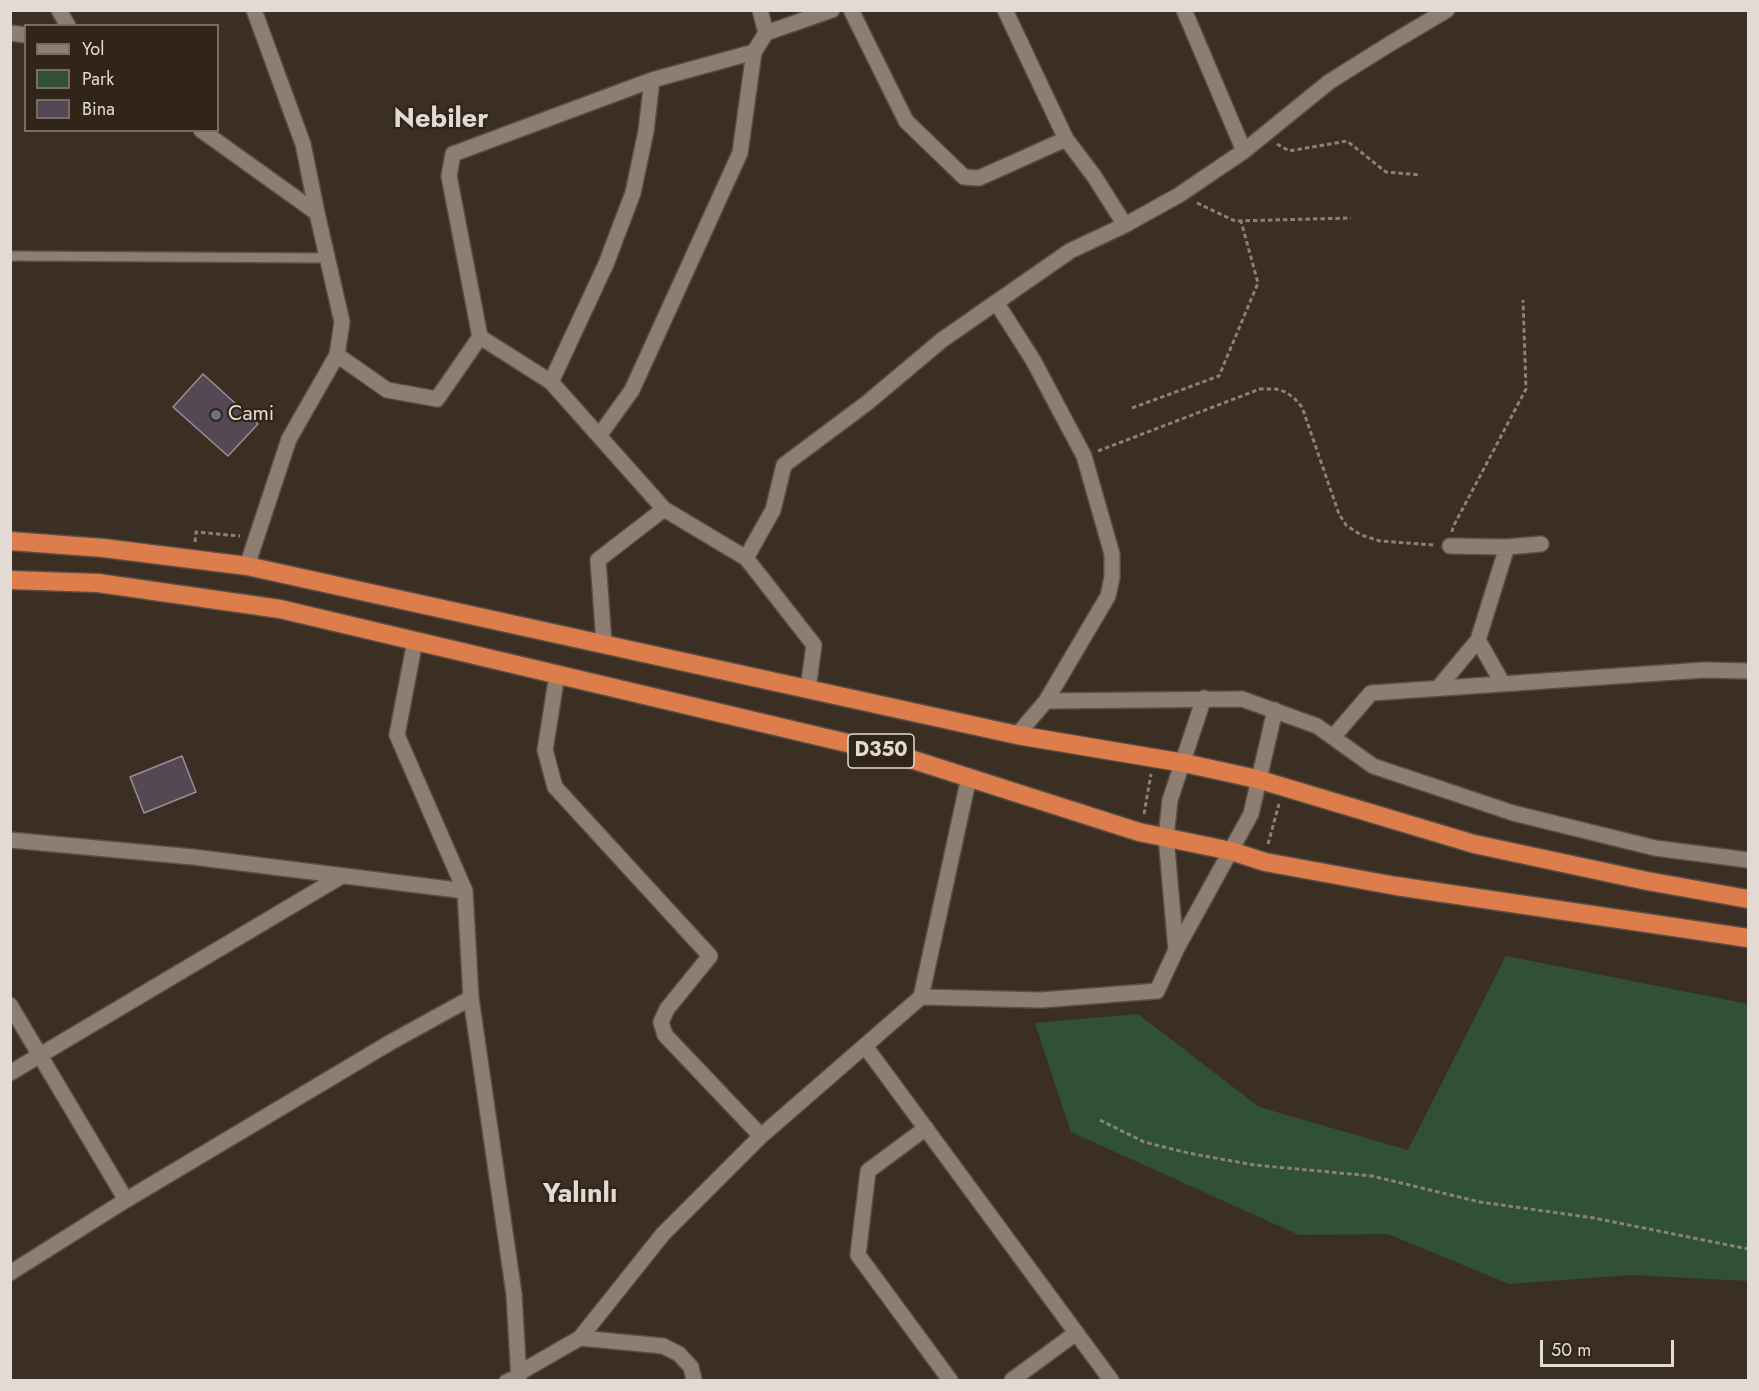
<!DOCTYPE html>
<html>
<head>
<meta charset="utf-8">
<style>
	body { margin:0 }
	#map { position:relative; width:1759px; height:1391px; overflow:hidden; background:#3b2f24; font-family:Jost,sans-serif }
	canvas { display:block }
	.frame { position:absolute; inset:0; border:12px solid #e2dad3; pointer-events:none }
	.legend { position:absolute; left:24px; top:24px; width:195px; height:108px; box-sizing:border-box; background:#31251a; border:2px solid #786d64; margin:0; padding:8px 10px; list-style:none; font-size:18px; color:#e2dad3 }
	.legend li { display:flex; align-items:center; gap:12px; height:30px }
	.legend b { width:30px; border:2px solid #786d64 }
	.scale { position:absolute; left:1540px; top:1340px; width:134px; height:27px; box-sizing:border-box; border:3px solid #e2dad3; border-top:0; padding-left:8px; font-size:18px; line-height:21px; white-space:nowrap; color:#e2dad3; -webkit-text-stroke:4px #31251a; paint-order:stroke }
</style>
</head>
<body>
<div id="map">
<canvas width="1759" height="1391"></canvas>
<div class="frame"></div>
<ul class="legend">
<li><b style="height:8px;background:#8d7e71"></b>Yol</li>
<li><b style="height:16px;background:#305138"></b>Park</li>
<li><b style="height:16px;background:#564853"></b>Bina</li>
</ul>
<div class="scale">50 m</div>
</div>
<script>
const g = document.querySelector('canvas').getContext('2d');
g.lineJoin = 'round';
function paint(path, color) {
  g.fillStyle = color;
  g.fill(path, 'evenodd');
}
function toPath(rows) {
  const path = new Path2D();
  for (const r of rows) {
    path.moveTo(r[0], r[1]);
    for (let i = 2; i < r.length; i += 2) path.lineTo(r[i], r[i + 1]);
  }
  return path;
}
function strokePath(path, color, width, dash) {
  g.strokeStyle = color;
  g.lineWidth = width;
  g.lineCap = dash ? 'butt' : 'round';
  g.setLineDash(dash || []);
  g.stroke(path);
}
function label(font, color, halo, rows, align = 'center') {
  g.font = font + ' Jost,sans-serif';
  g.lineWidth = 4.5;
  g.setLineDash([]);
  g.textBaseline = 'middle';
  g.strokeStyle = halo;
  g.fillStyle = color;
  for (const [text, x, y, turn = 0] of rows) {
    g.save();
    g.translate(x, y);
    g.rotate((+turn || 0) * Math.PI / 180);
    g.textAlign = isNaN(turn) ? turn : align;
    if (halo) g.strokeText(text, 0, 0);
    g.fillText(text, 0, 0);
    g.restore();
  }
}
paint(toPath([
	[1506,956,1748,1004,1748,1281,1631,1275,1509,1284,1388,1234,1299,1235,1071,1132,1035,1023,1138,1014,1259,1107,1408,1150]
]), '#305138');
const building = toPath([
	[203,374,258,424,228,456,173,407,203,374],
	[182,756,196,792,144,813,130,777,182,756]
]);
paint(building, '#564853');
strokePath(building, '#9c8d99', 1.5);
const lane = toPath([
	[10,256,328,258],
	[504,1380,519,1373]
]);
const street = toPath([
	[59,10,68,26],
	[254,10,303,144,317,213,342,322,337,355,387,390,437,399,480,337,551,382,664,509,746,558],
	[851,10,906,121,964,177,979,178,1066,139],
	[1005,10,1066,139,1094,176,1125,225],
	[1184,10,1244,151],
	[10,33,26,35],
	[766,33,832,10],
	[201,130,317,213],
	[996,302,1033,360,1084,456,1112,554,1112,577,1108,596,1046,701,1017,735],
	[480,337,449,176,453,154,652,80,754,52],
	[551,382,606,264,633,193,646,131,652,80],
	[599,436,632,390,740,153,754,52,766,33,760,10],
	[1450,546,1507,547],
	[247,566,289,439,337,355],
	[1478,640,1503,684],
	[415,641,397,735,465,891,471,998,514,1294,519,1380],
	[604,643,598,560,664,509],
	[557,675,545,750,555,787,710,956,667,1009,661,1022,665,1035,761,1136],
	[1438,688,1478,640,1507,547,1541,544],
	[808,689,814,645,746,558,773,510,784,465,867,403,942,340,1070,251,1125,225,1179,195,1244,151,1329,82,1388,45,1447,10],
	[1046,701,1242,699,1317,726,1373,766,1513,813,1655,848,1748,860],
	[1333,737,1371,693,1704,670,1748,671],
	[10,840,193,857,465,891],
	[1176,950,1166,837,1170,800,1204,698],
	[921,997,1041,1000,1157,991,1176,950,1251,814,1275,710],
	[10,1005,126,1200],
	[865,1046,1111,1380],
	[10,1073,340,877],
	[926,1128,868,1171,858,1255,950,1380],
	[10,1273,126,1200,391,1042,471,998],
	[580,1338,663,1346,679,1354,691,1367,694,1380],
	[519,1373,580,1338,663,1234,761,1136,921,997,969,777],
	[1012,1380,1076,1333]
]);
const highway = toPath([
	[10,541,103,548,247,566,1017,735,1184,763,1257,779,1474,844,1647,881,1748,899],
	[10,580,98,583,280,609,898,755,1139,832,1231,851,1265,862,1396,886,1748,938]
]);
strokePath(lane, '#584e44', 12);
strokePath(street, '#584e44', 18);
strokePath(highway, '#584e44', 21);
strokePath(toPath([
	[1277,144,1289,151,1347,141,1386,172,1421,175],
	[1197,203,1235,221,1351,218],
	[1132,408,1219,376,1258,283,1241,221],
	[1098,451,1260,389,1276,389,1286,392,1295,399,1302,407,1339,514,1346,525,1361,535,1380,541,1434,545],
	[1452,532,1453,527,1526,389,1523,300],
	[195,542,196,532,240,536],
	[1144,814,1151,774],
	[1268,844,1279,804],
	[1100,1120,1144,1142,1188,1153,1254,1165,1372,1176,1480,1202,1594,1218,1748,1249]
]), '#8b8178', 3, [4.5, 3]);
strokePath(lane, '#8d7e71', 9);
strokePath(street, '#8d7e71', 15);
strokePath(highway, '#dd7d4b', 18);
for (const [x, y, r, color] of [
	[216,415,6,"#6b7280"]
]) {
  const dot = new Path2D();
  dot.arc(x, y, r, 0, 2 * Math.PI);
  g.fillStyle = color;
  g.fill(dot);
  strokePath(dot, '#31251a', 2);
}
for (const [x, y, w] of [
	[881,751,66]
]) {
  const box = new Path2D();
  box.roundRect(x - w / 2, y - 17, w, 34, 4.5);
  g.fillStyle = '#31251a';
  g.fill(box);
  strokePath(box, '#e2dad3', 1.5);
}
label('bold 20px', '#e2dad3', null, [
	["D350",881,751]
]);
label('21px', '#e2dad3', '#31251a', [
	["Cami",228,415]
], 'left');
label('bold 27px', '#e2dad3', '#31251a', [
	["Nebiler",441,120],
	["Yalınlı",580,1195]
]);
</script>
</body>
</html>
